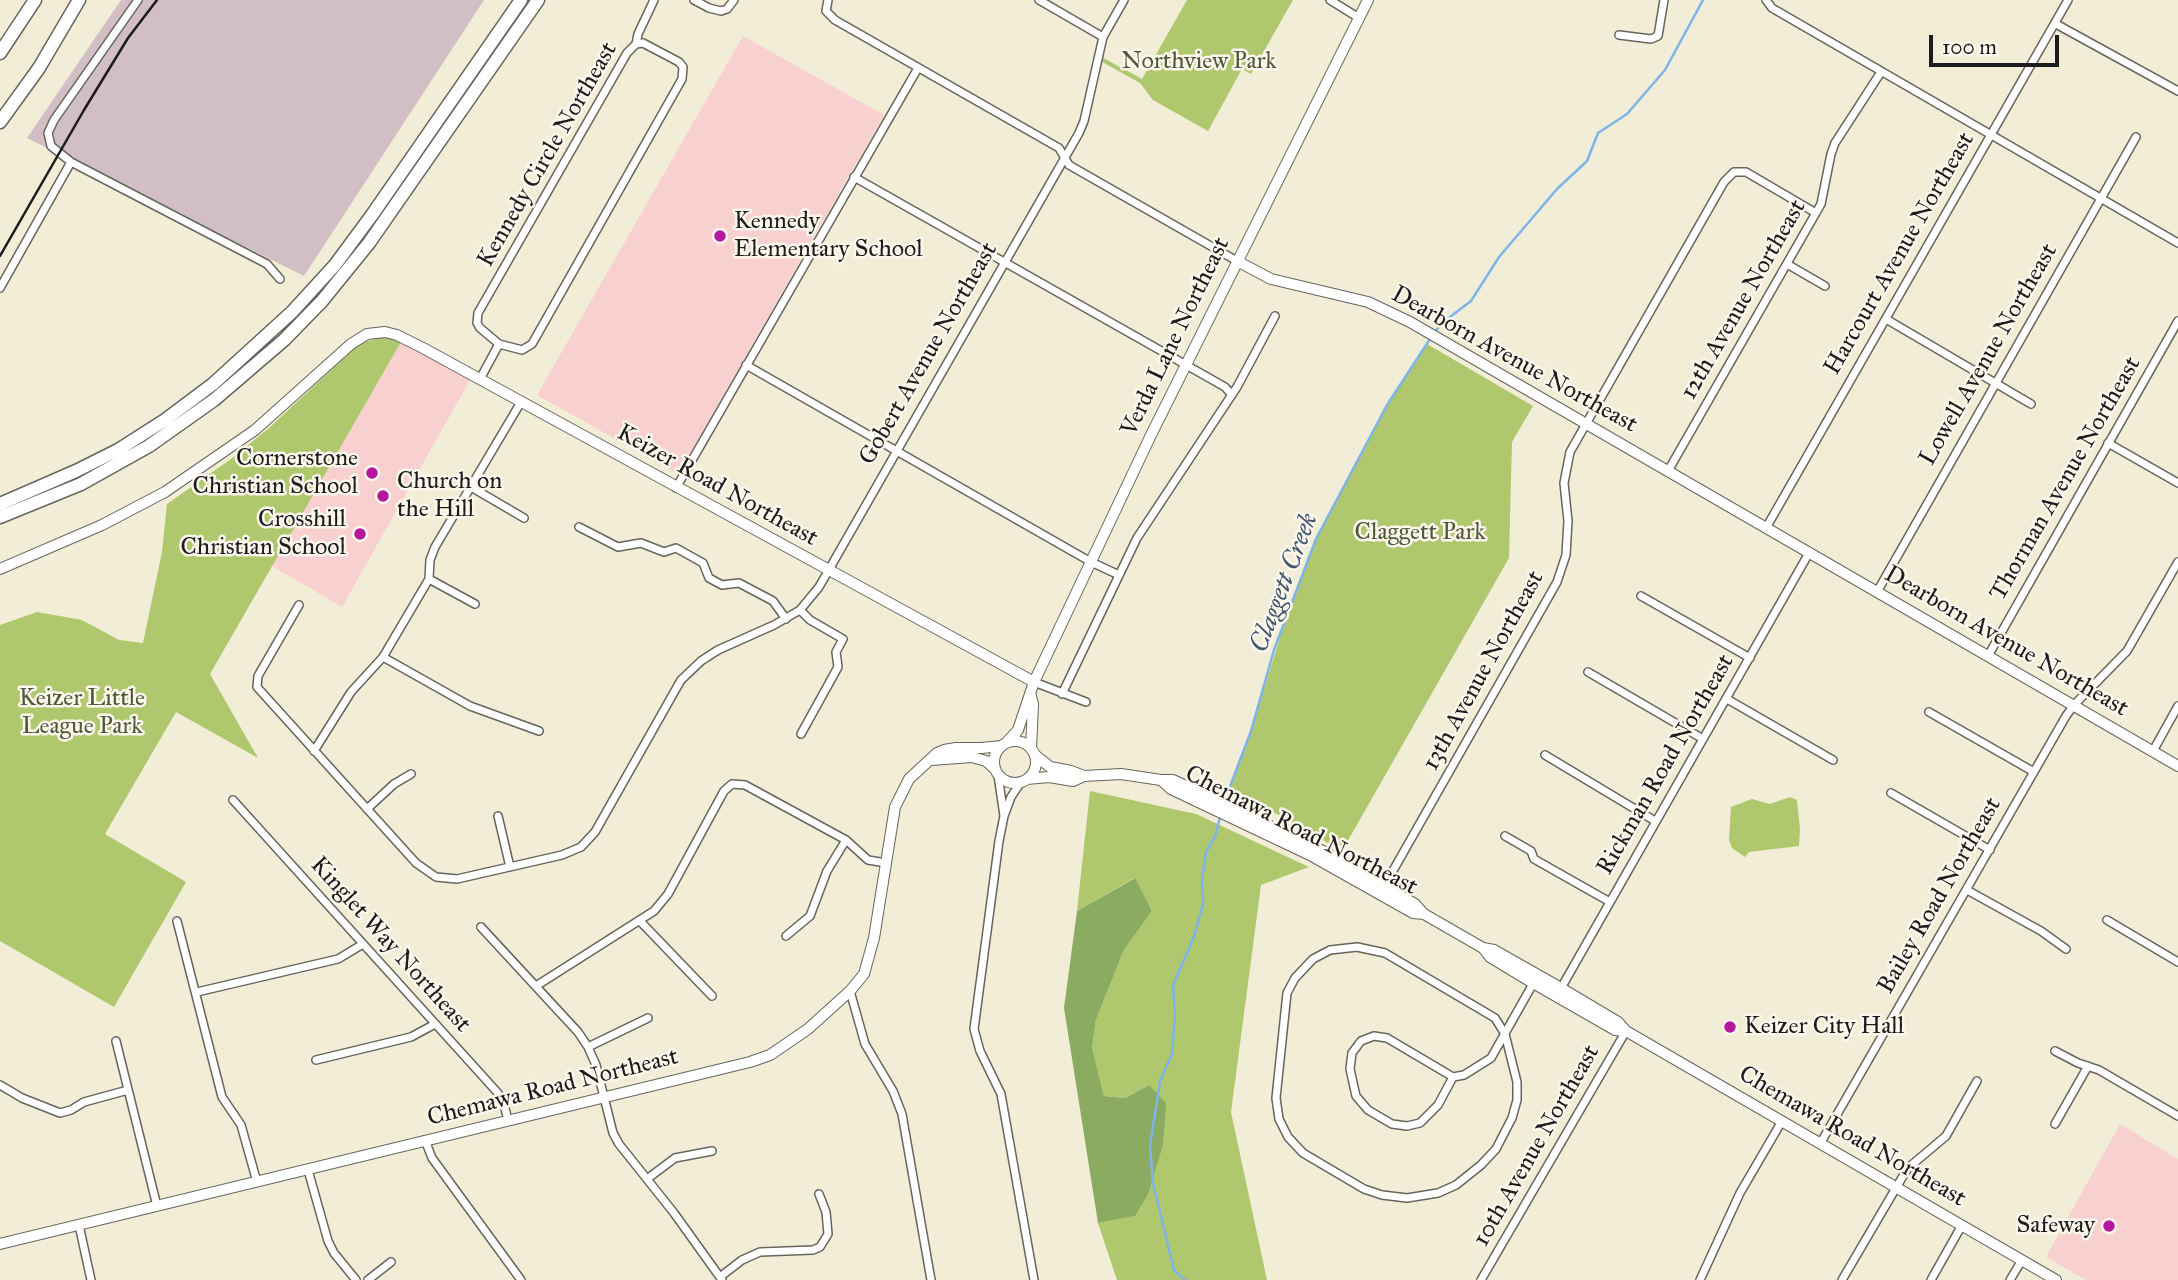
<!DOCTYPE html>
<html>
<head>
<meta charset="utf-8">
<style>
	body { margin:0 }
	#map { position:relative; width:2178px; height:1280px; overflow:hidden; background:#f2edd6; font-family:"IM FELL Great Primer",serif }
	canvas { display:block }
	.scale { position:absolute; left:1929px; top:35px; width:130px; height:32px; box-sizing:border-box; border:4px solid #1c1c1c; border-top:0; padding-left:9px; font-size:21px; line-height:24px; white-space:nowrap; color:#1c1c1c; -webkit-text-stroke:5px #fbf7ec; paint-order:stroke }
</style>
</head>
<body>
<div id="map">
<canvas width="2178" height="1280"></canvas>
<div class="scale">100 m</div>
</div>
<script>
const g = document.querySelector('canvas').getContext('2d');
g.lineJoin = 'round';
function paint(path, color) {
  g.fillStyle = color;
  g.fill(path, 'evenodd');
}
function toPath(rows) {
  const path = new Path2D();
  for (const r of rows) {
    if (r.length === 3) {
      path.moveTo(r[0] + r[2], r[1]);
      path.arc(r[0], r[1], r[2], 0, 2 * Math.PI);
      continue;
    }
    path.moveTo(r[0], r[1]);
    for (let i = 2; i < r.length; i += 2) path.lineTo(r[i], r[i + 1]);
  }
  return path;
}
function strokePath(path, color, width, dash) {
  g.strokeStyle = color;
  g.lineWidth = width;
  g.lineCap = dash ? 'butt' : 'round';
  g.setLineDash(dash || []);
  g.stroke(path);
}
function label(font, color, halo, rows, align = 'center') {
  g.font = font + ' "IM FELL Great Primer",serif';
  g.lineWidth = 5;
  g.setLineDash([]);
  g.textBaseline = 'middle';
  g.strokeStyle = halo;
  g.fillStyle = color;
  for (const [text, x, y, turn = 0] of rows) {
    g.save();
    g.translate(x, y);
    g.rotate((+turn || 0) * Math.PI / 180);
    g.textAlign = isNaN(turn) ? turn : align;
    if (halo) g.strokeText(text, 0, 0);
    g.fillText(text, 0, 0);
    g.restore();
  }
}
paint(toPath([
	[743,36,884,115,678,474,537,395],
	[401,342,470,380,342,607,272,566],
	[2120,1124,2178,1159,2178,1280,2086,1280,2046,1257]
]), '#f7d0cf');
paint(toPath([
	[121,0,484,0,304,276,27,138]
]), '#d2bec5');
paint(toPath([
	[1187,0,1293,0,1251,74,1242,69,1208,131,1153,100,1140,83,1097,59,1098,55,1142,79],
	[377,338,390,338,401,342,210,674,258,758,176,712,105,834,186,882,114,1007,0,941,0,625,37,612,82,620,119,640,143,643,162,552,167,504,231,459,269,428,359,344],
	[1427,344,1533,406,1512,442,1509,558,1342,851,1229,787,1251,731,1290,605,1316,539,1387,405],
	[1090,791,1196,814,1309,867,1261,885,1231,1112,1267,1280,1117,1280,1098,1223,1135,1216,1149,1085,1125,1098,1104,1096,1092,1047,1096,1020,1124,950,1152,911,1134,878,1077,911],
	[1790,797,1797,800,1800,829,1799,846,1749,852,1745,857,1732,848,1729,840,1731,807,1752,799,1770,804]
]), '#afc76d');
paint(toPath([
	[1135,878,1152,911,1124,950,1096,1020,1092,1047,1104,1096,1125,1098,1149,1085,1166,1103,1163,1145,1148,1194,1135,1216,1098,1223,1064,1008,1077,911]
]), '#8bac60');
strokePath(toPath([
	[1434,333,1442,323,1471,301,1499,257,1557,189,1587,161,1598,133,1627,114,1665,70,1703,0],
	[1225,800,1251,731,1274,650,1316,539,1387,405,1430,339],
	[1185,1280,1174,1270,1153,1183,1150,1146,1160,1081,1172,1054,1175,1016,1173,985,1194,937,1203,904,1202,880,1206,852,1215,837,1220,817]
]), '#7eb3ec', 2.5);
const street = toPath([
	[138,0,54,120,48,133,51,146,71,162,267,264,280,279],
	[694,0,709,8,721,11,727,9,734,0],
	[828,0,826,11,835,20,1059,148,1069,165,1237,261],
	[1039,0,1103,37],
	[1330,0,1359,18],
	[1766,0,1772,8,2178,243],
	[2056,24,2178,91],
	[1619,35,1651,39,1658,36,1664,0],
	[643,43,679,62,683,67,682,79,532,344,522,350,499,344,480,328,477,323,478,313,627,53,636,44,643,43],
	[636,44,638,34,654,0],
	[854,177,1225,387,1232,395],
	[1787,264,1825,286],
	[0,288,71,162],
	[1886,319,2031,404],
	[746,365,1091,562,1119,575],
	[480,379,499,344],
	[2108,443,2178,483],
	[1668,471,1821,204,1831,154,1835,143,1881,72],
	[471,487,524,518],
	[676,488,918,68],
	[579,527,618,547,641,543,664,552,676,548,703,563,709,578,722,585,739,583,773,601,786,619],
	[1766,528,2068,0],
	[429,579,475,604],
	[1877,592,2136,137],
	[1641,596,1750,658],
	[299,605,258,676,257,687,416,863,436,877,457,879,562,855,581,847,595,832,681,680,701,661,718,650,774,625,800,610,819,587,1079,133,1084,121,1103,37,1124,0],
	[800,610,810,620,843,639,836,652,838,667,801,734],
	[1988,656,2178,321],
	[383,657,470,706,539,731],
	[1588,672,1703,739],
	[1034,682,1086,702],
	[1062,694,1137,538,1237,387,1275,316],
	[1727,699,1833,760],
	[1929,712,2034,772],
	[314,751,351,692,383,657,429,579,430,560,435,547,521,402],
	[2153,751,2178,706],
	[1545,755,1655,821],
	[998,775,1004,816],
	[1021,782,1011,797,1004,816,999,841,974,1029,980,1051,1001,1094,1034,1280],
	[1891,793,1990,850],
	[233,800,497,1092,503,1101,508,1120],
	[367,809,394,784,411,774],
	[498,816,510,867],
	[1505,836,1531,851,1534,859,1610,902],
	[1382,890,1557,582,1566,555,1568,521,1564,483,1570,452,1724,182,1734,172,1746,172,1816,213],
	[1967,890,2041,931,2066,949],
	[2107,920,2178,962],
	[177,921,222,1097,241,1125,257,1182],
	[640,921,712,996],
	[481,927,578,1032,588,1047,596,1065,613,1133,619,1144,674,1213,722,1280],
	[786,936,810,916,827,871,846,840],
	[1357,947,1385,953,1495,1018,1505,1034,1517,1082,1517,1100,1512,1118,1496,1149,1481,1165,1456,1185,1438,1193,1407,1198,1382,1195,1364,1189,1303,1153,1288,1137,1279,1119,1276,1098,1287,993,1295,978,1313,959,1330,950,1357,947],
	[536,986,654,911,668,894,724,791,732,784,745,785,846,840,868,860,886,863],
	[1560,990,1809,553],
	[850,991,865,1044,893,1091,902,1114,931,1280],
	[197,992,338,959,363,944],
	[1374,1036,1387,1038,1453,1077,1438,1105,1420,1123,1407,1126,1392,1124,1368,1110,1356,1096,1350,1069,1352,1053,1361,1041,1374,1036],
	[116,1041,157,1206],
	[588,1047,648,1018],
	[2055,1051,2078,1063,2099,1070,2178,1116],
	[316,1060,411,1037,435,1024],
	[1453,1077,1464,1075,1491,1058,1534,982],
	[0,1085,22,1098,60,1113,71,1110,84,1102,128,1090],
	[2055,1124,2088,1066],
	[425,1140,432,1158,521,1280],
	[1820,1144,2066,716,2074,705,2127,651,2178,562],
	[308,1170,328,1241,334,1253,356,1280],
	[647,1179,675,1158,712,1151],
	[79,1225,91,1280],
	[720,1277,742,1260,760,1252,813,1250,820,1247,828,1234,826,1212,819,1194],
	[368,1280,391,1262],
	[1481,1280,1626,1031],
	[1700,1280,1740,1193,1782,1121],
	[1842,1280,1903,1176,1908,1168,1946,1136,1977,1081],
	[1931,1280,1962,1225],
	[2010,1280,2022,1260]
]);
const secondary = toPath([
	[1237,261,1271,279,1368,302,1410,322,2178,766],
	[0,569,102,525,165,492,255,430,351,344,367,334,385,332,397,335,423,348,1034,682],
	[1031,696,1033,704,1031,749],
	[1015,762,21],
	[1007,742,1018,730,1034,682,1151,435,1368,0],
	[1035,755,1050,767,1071,771,1084,776],
	[931,760,972,757,986,761,995,769],
	[1027,779,1049,777,1073,781,1084,776,1121,774,1161,780,1173,780,1325,852,1415,904,1424,914,1483,948,1494,950,1561,988,1618,1022,1626,1031,2056,1280],
	[1161,780,1171,789,1310,855,1413,913,1424,914],
	[1483,948,1490,957,1533,983,1615,1030,1626,1031],
	[0,1244,750,1062,770,1055,808,1029,850,991,864,974,874,938,895,807,909,779,937,753,944,750,956,748,981,748,1002,746]
]);
const highway = toPath([
	[0,53,35,0],
	[0,122,39,68,79,0],
	[0,504,76,471,118,450,165,420,213,384,292,312,335,265,372,215,521,0],
	[0,517,81,484,149,446,214,400,284,340,322,301,369,243,538,0]
]);
strokePath(street, '#67655d', 10);
strokePath(secondary, '#67655d', 12);
strokePath(highway, '#67655d', 15);
strokePath(street, '#fff', 7);
strokePath(secondary, '#fff', 10);
strokePath(highway, '#fff', 12);
strokePath(toPath([
	[0,256,84,110,128,38,157,0]
]), '#1c1c1c', 2.5);
for (const [x, y, r, color] of [
	[720,236,7,"#b5179e"],
	[372,473,7,"#b5179e"],
	[383,496,7,"#b5179e"],
	[360,534,7,"#b5179e"],
	[1730,1027,7,"#b5179e"],
	[2109,1226,7,"#b5179e"]
]) {
  const dot = new Path2D();
  dot.arc(x, y, r, 0, 2 * Math.PI);
  g.fillStyle = color;
  g.fill(dot);
  strokePath(dot, '#fbf7ec', 2.5);
}
label('24px', '#4f5838', '#fbf7ec', [
	["Northview Park",1199,62],
	["Claggett Park",1420,533],
	["Keizer Little",82,699],
	["League Park",82,727]
]);
label('24px', '#1c1c1c', '#fbf7ec', [
	["Kennedy Circle Northeast",548,155,-60],
	["Harcourt Avenue Northeast",1900,254,-60],
	["12th Avenue Northeast",1744,300,-60],
	["Verda Lane Northeast",1176,337,-64],
	["Gobert Avenue Northeast",929,354,-60],
	["Lowell Avenue Northeast",1989,355,-60],
	["Dearborn Avenue Northeast",1514,360,29],
	["Thorman Avenue Northeast",2066,479,-60],
	["Keizer Road Northeast",717,486,29],
	["Dearborn Avenue Northeast",2006,642,30],
	["13th Avenue Northeast",1484,671,-61],
	["Rickman Road Northeast",1666,765,-60],
	["Chemawa Road Northeast",1301,831,27],
	["Bailey Road Northeast",1940,896,-60],
	["Kinglet Way Northeast",390,945,48],
	["Chemawa Road Northeast",553,1088,-14],
	["Chemawa Road Northeast",1852,1137,30],
	["10th Avenue Northeast",1537,1146,-60]
]);
label('24px', '#1c1c1c', '#fbf7ec', [
	["Kennedy",734,222],
	["Elementary School",734,250],
	["Cornerstone",358,459,"right"],
	["Christian School",358,487,"right"],
	["Church on",397,482],
	["the Hill",397,510],
	["Crosshill",346,520,"right"],
	["Christian School",346,548,"right"],
	["Keizer City Hall",1744,1027],
	["Safeway",2095,1226,"right"]
], 'left');
label('italic 26px', '#43586f', '#fbf7ec', [
	["Claggett Creek",1285,583,-69]
]);
</script>
</body>
</html>
